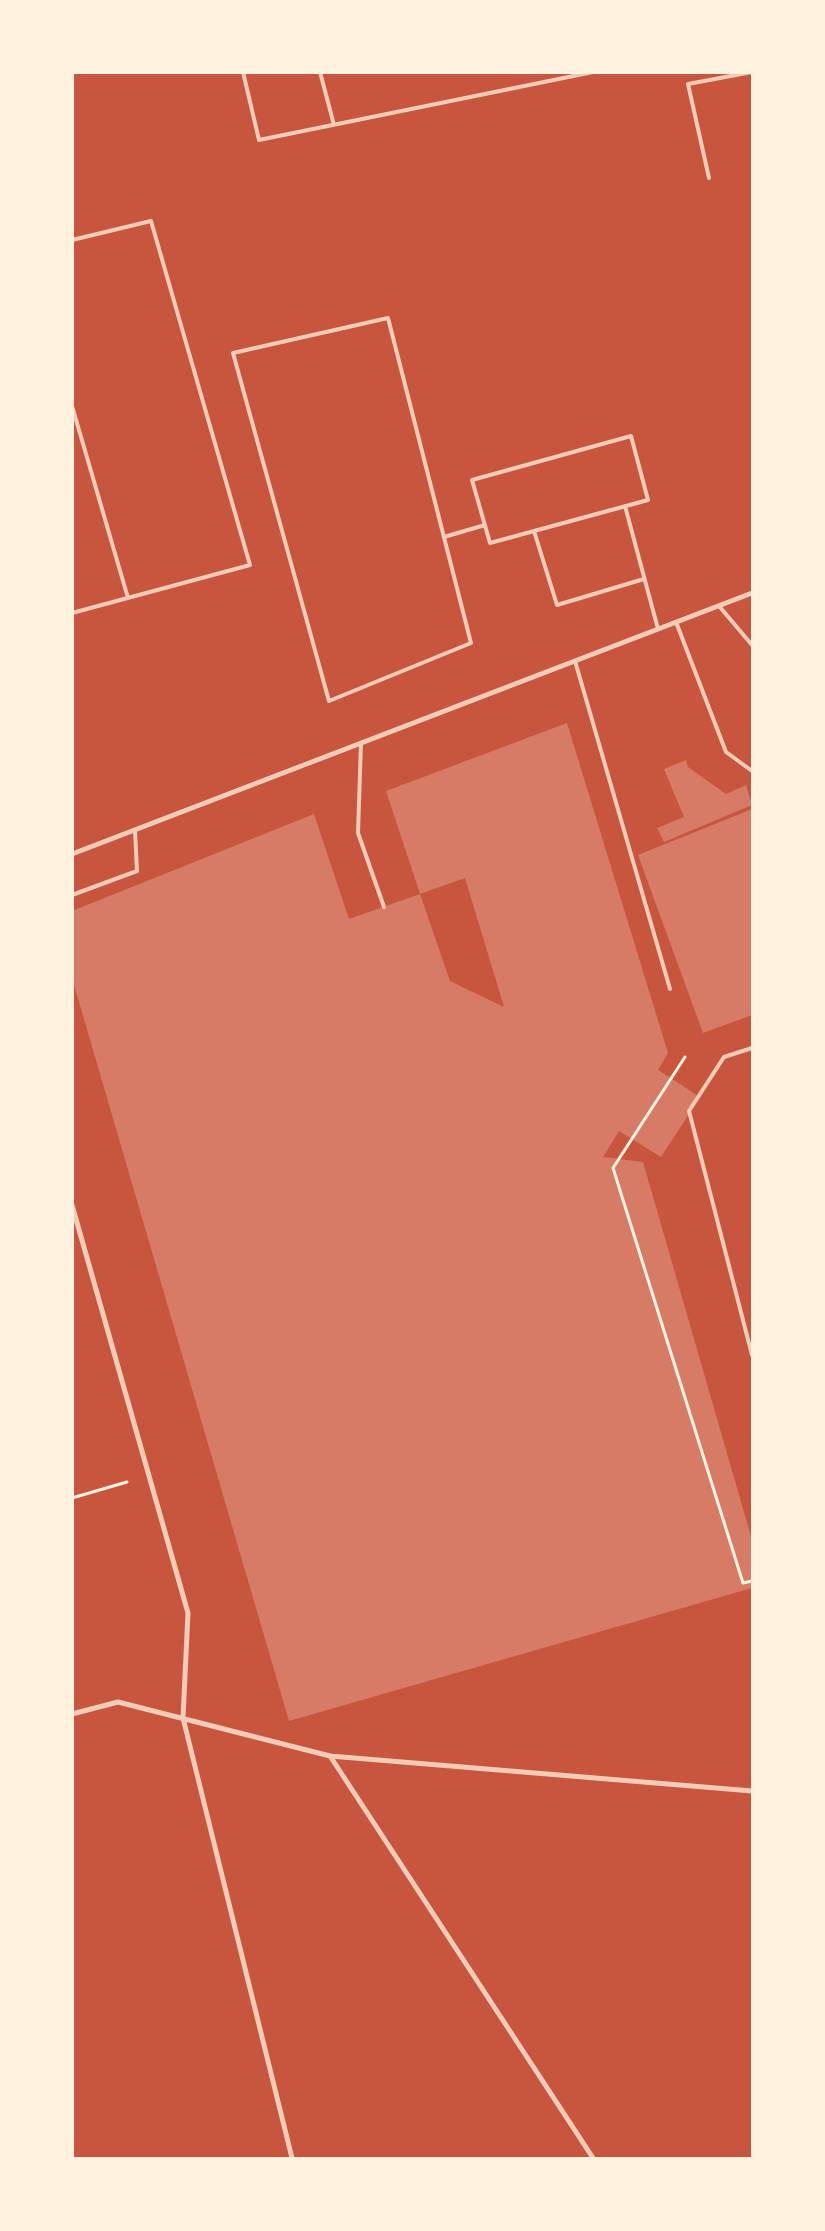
<!DOCTYPE html>
<html>
<head>
<meta charset="utf-8">
<style>
	body { margin:0 }
	#map { position:relative; width:825px; height:2231px; overflow:hidden; background:#c8553d; font-family:"Archivo Narrow",sans-serif }
	canvas { display:block }
	.frame { position:absolute; inset:0; border:74px solid #fff3e0; pointer-events:none }
</style>
</head>
<body>
<div id="map">
<canvas width="825" height="2231"></canvas>
<div class="frame"></div>
</div>
<script>
const g = document.querySelector('canvas').getContext('2d');
g.lineJoin = 'round';
function paint(path, color) {
  g.fillStyle = color;
  g.fill(path, 'evenodd');
}
function toPath(rows) {
  const path = new Path2D();
  for (const r of rows) {
    path.moveTo(r[0], r[1]);
    for (let i = 2; i < r.length; i += 2) path.lineTo(r[i], r[i + 1]);
  }
  return path;
}
function strokePath(path, color, width, dash) {
  g.strokeStyle = color;
  g.lineWidth = width;
  g.lineCap = dash ? 'butt' : 'round';
  g.setLineDash(dash || []);
  g.stroke(path);
}
paint(toPath([
	[567,723,668,1053,658,1070,700,1097,661,1157,619,1131,603,1157,643,1162,752,1540,752,1588,289,1721,72,978,72,911,314,814,349,919,420,894,386,791],
	[465,878,504,1007,450,981,420,894],
	[686,760,688,767,726,794,746,785,752,805,664,842,657,828,684,817,664,769],
	[752,809,752,1015,703,1033,638,855]
]), '#d67c66');
strokePath(toPath([
	[685,1057,613,1168,743,1583,752,1581],
	[72,1498,127,1482]
]), '#fff3e0', 3);
strokePath(toPath([
	[243,72,259,140,593,72],
	[320,72,334,125],
	[709,178,688,84,752,72],
	[72,240,151,221,250,565,72,613],
	[388,318,471,643,329,701,233,353,388,318],
	[72,406,128,598],
	[631,436,648,500,490,543,472,480,631,436],
	[625,506,658,629],
	[534,531,557,605,644,579],
	[444,537,485,525],
	[719,606,752,645],
	[676,622,726,752,752,771],
	[575,661,670,989],
	[361,743,358,833,384,907],
	[72,895,137,871,135,830],
	[752,1048,724,1057,689,1111,752,1355]
]), '#f1ccb7', 4);
strokePath(toPath([
	[72,854,752,593],
	[72,1205,188,1613,183,1718,292,2158],
	[72,1714,118,1702,330,1756,752,1791],
	[330,1756,593,2158]
]), '#f1ccb7', 5);
</script>
</body>
</html>
